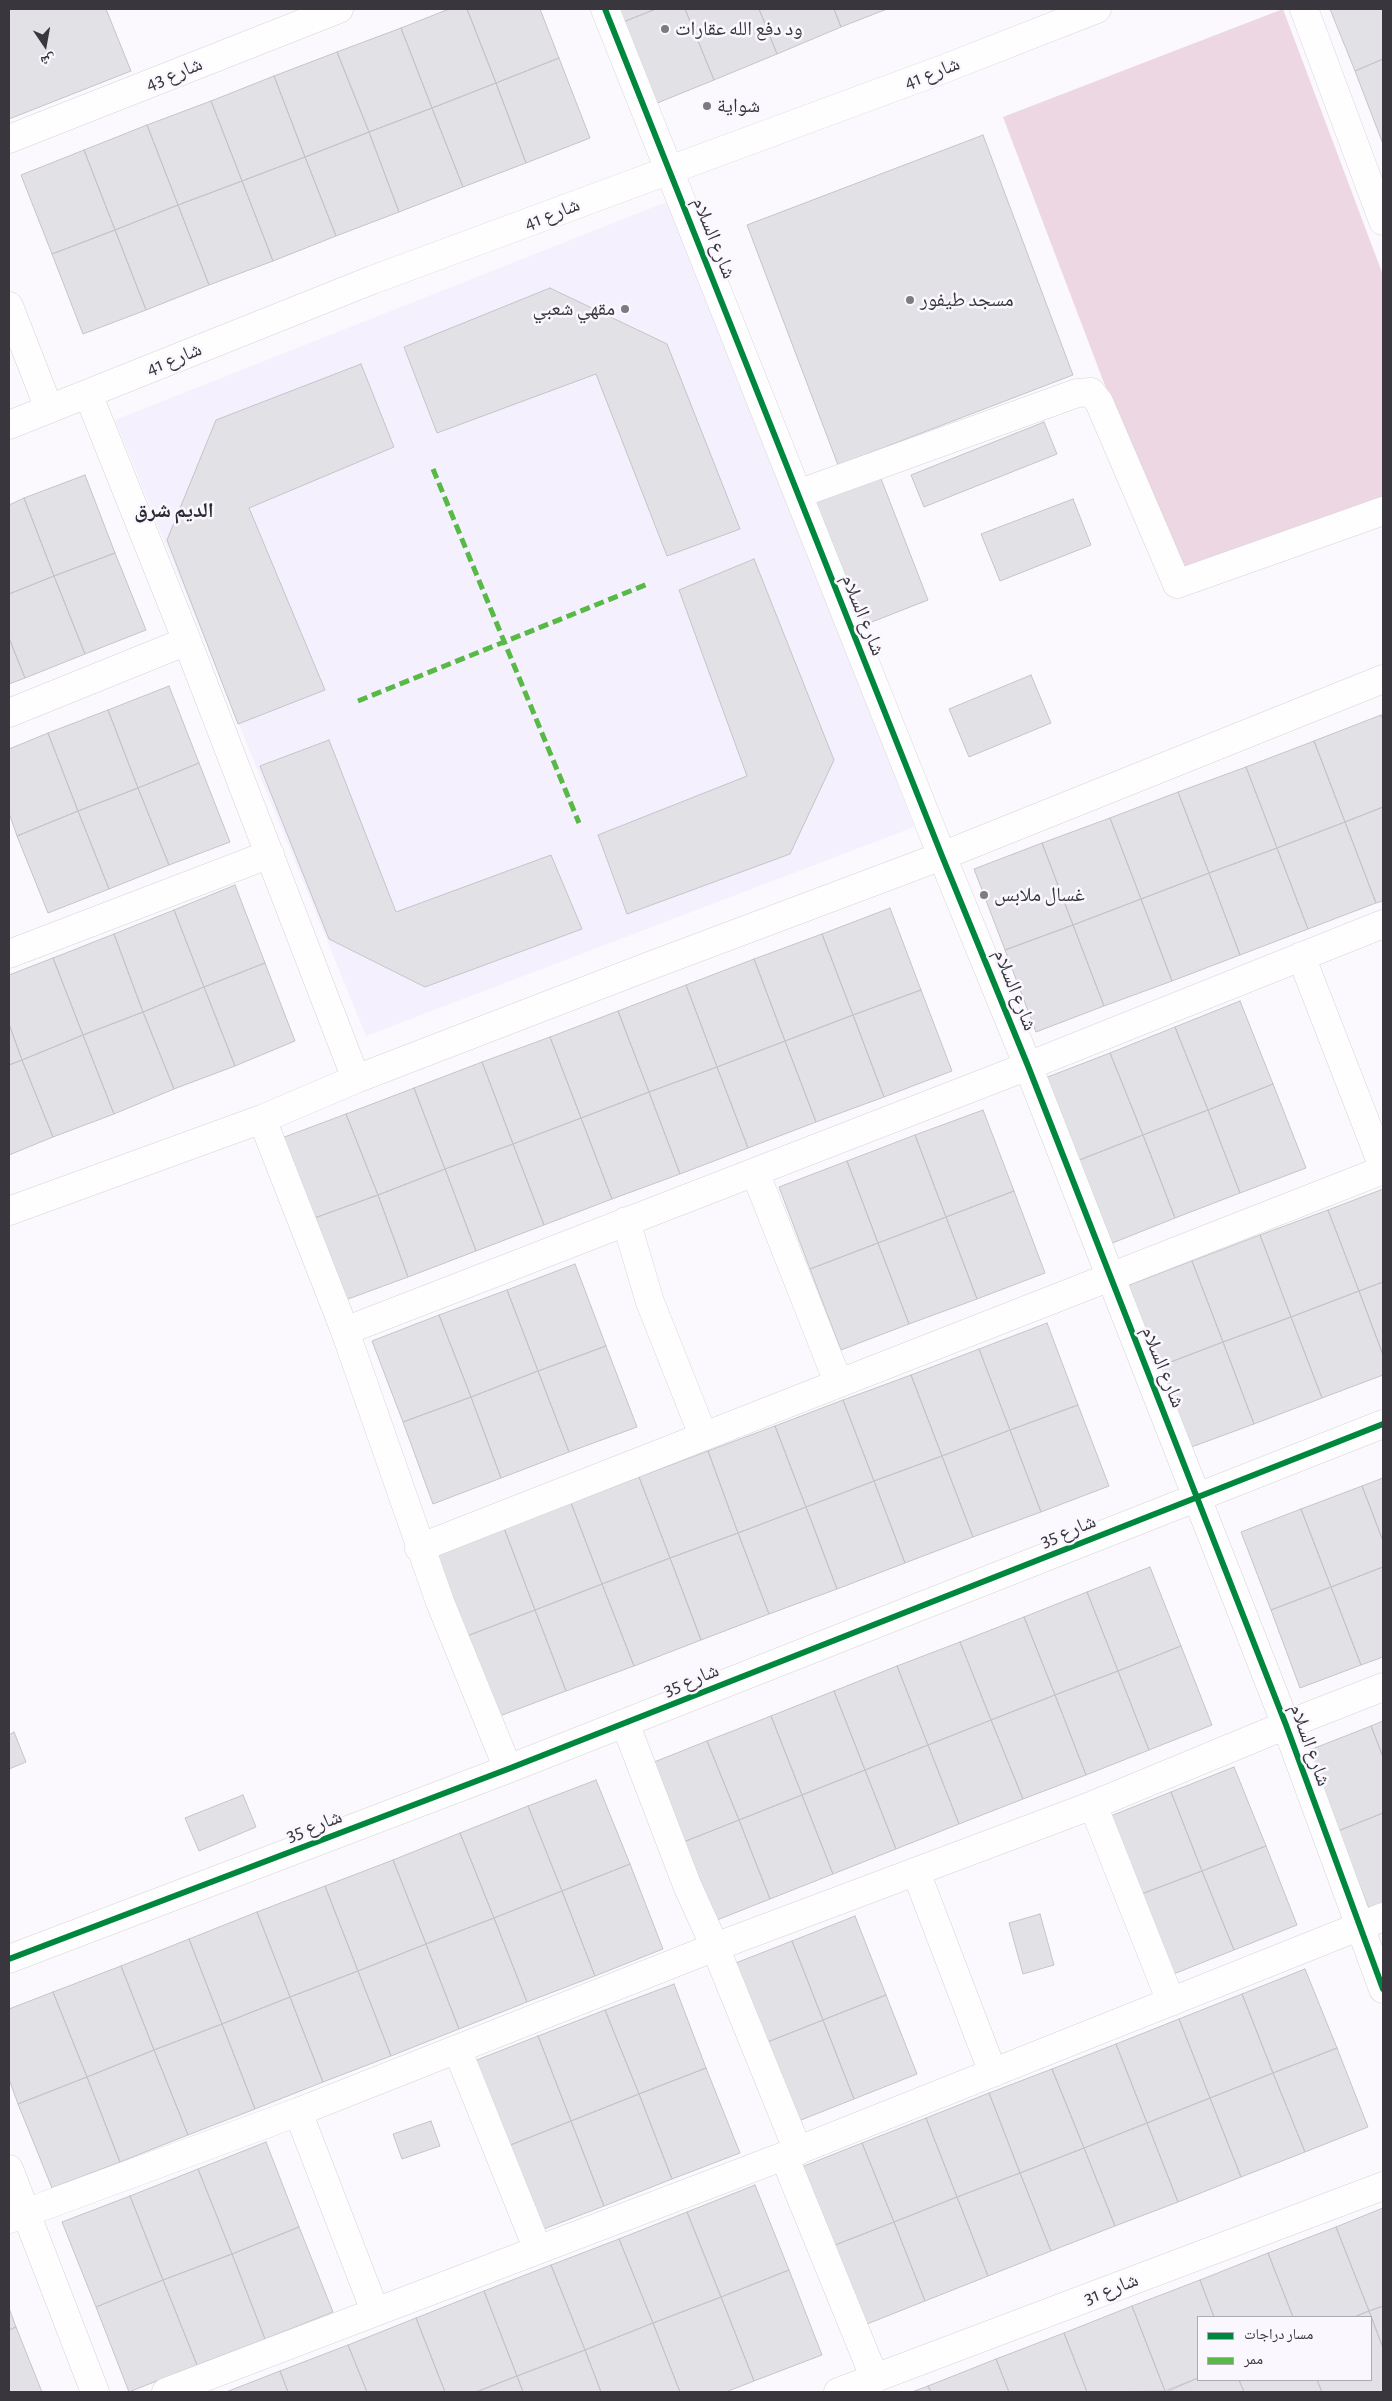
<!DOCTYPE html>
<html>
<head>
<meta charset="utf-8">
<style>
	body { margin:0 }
	#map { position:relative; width:1392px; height:2401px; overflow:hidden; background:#fbf9fd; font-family:"Alegreya Sans","Noto Naskh Arabic",sans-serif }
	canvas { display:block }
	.frame { position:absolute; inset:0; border:10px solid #39373d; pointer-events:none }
	.legend { position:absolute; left:1197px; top:2316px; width:175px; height:65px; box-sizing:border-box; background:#faf8fe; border:1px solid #adabb1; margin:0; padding:6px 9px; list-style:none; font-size:15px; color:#39373d }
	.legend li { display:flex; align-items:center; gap:10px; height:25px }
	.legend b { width:25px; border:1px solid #adabb1 }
	.north { position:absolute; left:20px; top:20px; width:50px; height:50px; -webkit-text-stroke:4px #faf8fe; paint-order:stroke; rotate:168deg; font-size:14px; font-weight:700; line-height:20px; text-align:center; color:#39373d }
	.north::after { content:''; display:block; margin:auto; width:18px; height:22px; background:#39373d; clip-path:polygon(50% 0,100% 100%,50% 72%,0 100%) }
</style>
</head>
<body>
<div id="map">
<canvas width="1392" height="2401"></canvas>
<div class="frame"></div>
<ul class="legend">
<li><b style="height:6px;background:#00873e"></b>مسار دراجات</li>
<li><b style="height:6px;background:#58b947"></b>ممر</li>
</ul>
<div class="north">ش</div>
</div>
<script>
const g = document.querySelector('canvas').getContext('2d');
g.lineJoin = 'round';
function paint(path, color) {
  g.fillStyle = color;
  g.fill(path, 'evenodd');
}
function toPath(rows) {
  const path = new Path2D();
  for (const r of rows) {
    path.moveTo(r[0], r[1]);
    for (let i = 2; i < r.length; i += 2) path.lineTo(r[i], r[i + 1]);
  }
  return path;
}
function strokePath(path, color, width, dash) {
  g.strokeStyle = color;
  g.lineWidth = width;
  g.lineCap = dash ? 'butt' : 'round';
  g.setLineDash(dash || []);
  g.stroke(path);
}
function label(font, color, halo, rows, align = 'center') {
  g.font = font + ' "Alegreya Sans","Noto Naskh Arabic",sans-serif';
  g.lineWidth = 5;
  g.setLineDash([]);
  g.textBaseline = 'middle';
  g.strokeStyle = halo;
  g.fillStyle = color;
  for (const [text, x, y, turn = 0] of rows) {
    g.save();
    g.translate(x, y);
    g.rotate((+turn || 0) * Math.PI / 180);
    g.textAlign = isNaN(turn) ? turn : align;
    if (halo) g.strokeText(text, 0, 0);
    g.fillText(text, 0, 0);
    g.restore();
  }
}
paint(toPath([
	[674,199,914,827,366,1036,115,420]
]), '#f4f0fe');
paint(toPath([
	[1283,9,1383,275,1383,504,1180,583,1003,117]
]), '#edd7e2');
const building = toPath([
	[9,9,106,9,131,71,9,119,9,9],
	[449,9,467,9,496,83,432,108,401,28,449,9],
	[467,9,540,9,559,58,496,83,467,9],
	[612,9,656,9,618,24,612,9],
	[656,9,685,9,714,80,650,106,618,24,656,9],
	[685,9,759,9,777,54,714,80,685,9],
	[759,9,834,9,841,27,777,54,759,9],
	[834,9,887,9,841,27,834,9],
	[1330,9,1383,9,1383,59,1355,71,1330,9],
	[401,28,432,108,369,132,337,52,401,28],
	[337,52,369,132,305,157,274,76,337,52],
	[559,58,590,138,526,163,496,83,559,58],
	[1383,59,1383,144,1355,71,1383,59],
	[274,76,305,157,242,181,211,101,274,76],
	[496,83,526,163,463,187,432,108,496,83],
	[211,101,242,181,178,205,147,125,211,101],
	[432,108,463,187,399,212,369,132,432,108],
	[147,125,178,205,115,230,84,150,147,125],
	[369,132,399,212,336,236,305,157,369,132],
	[983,135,1073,375,838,465,747,225,983,135],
	[84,150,115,230,52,254,21,175,84,150],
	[305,157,336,236,273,261,242,181,305,157],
	[242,181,273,261,209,285,178,205,242,181],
	[178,205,209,285,146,310,115,230,178,205],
	[115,230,146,310,83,334,52,254,115,230],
	[550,288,667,344,740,529,667,556,596,374,437,433,404,347,550,288],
	[361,364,394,447,249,508,325,690,238,724,167,540,216,420,361,364],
	[1044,422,1057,454,924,507,911,475,1044,422],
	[878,471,928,600,859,627,808,497,878,471],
	[85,475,115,553,54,576,24,498,85,475],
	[24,498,54,576,9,594,9,505,24,498],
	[1073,499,1091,545,1000,581,981,534,1073,499],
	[115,553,146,630,85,654,54,576,115,553],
	[754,559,834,760,790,854,627,914,598,835,747,776,679,590,754,559],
	[54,576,85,654,25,678,9,638,9,594,54,576],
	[9,638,25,678,9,684,9,638],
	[1031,675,1051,723,969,757,949,709,1031,675],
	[169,686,199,763,138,788,108,710,169,686],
	[108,710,138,788,78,811,48,733,108,710],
	[1381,715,1383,720,1383,807,1345,822,1314,741,1381,715],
	[48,733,78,811,17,836,9,813,9,749,48,733],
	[329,740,396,912,551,855,582,929,425,987,329,939,260,766,329,740],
	[1314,741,1345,822,1277,848,1246,767,1314,741],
	[199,763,230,842,169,865,138,788,199,763],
	[1246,767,1277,848,1209,873,1178,792,1246,767],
	[138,788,169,865,109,889,78,811,138,788],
	[1178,792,1209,873,1141,899,1110,818,1178,792],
	[1383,807,1383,901,1376,903,1345,822,1383,807],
	[78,811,109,889,48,913,17,836,78,811],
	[1110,818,1141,899,1073,925,1042,843,1110,818],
	[1345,822,1376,903,1308,929,1277,848,1345,822],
	[1042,843,1073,925,1005,950,974,869,1042,843],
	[1277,848,1308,929,1240,955,1209,873,1277,848],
	[1209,873,1240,955,1172,981,1141,899,1209,873],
	[235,885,265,963,204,987,174,910,235,885],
	[1141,899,1172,981,1104,1006,1073,925,1141,899],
	[890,908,921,990,853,1015,822,934,890,908],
	[174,910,204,987,143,1012,114,934,174,910],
	[1073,925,1104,1006,1036,1032,1005,950,1073,925],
	[114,934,143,1012,83,1035,53,958,114,934],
	[822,934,853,1015,785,1041,754,959,822,934],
	[53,958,83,1035,22,1060,9,1024,9,975,53,958],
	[754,959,785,1041,717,1067,686,985,754,959],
	[265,963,295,1041,235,1066,204,987,265,963],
	[686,985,717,1067,649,1092,618,1011,686,985],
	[204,987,235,1066,174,1089,143,1012,204,987],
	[921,990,952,1071,884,1097,853,1015,921,990],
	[1240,1001,1273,1084,1208,1110,1175,1027,1240,1001],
	[618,1011,649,1092,581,1118,550,1037,618,1011],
	[143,1012,174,1089,114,1114,83,1035,143,1012],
	[853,1015,884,1097,816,1122,785,1041,853,1015],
	[9,1024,22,1060,9,1065,9,1024],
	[1175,1027,1208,1110,1143,1135,1110,1053,1175,1027],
	[83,1035,114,1114,53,1137,22,1060,83,1035],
	[550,1037,581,1118,513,1144,482,1062,550,1037],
	[785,1041,816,1122,748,1148,717,1067,785,1041],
	[1110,1053,1143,1135,1077,1161,1045,1078,1110,1053],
	[22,1060,53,1137,9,1155,9,1065,22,1060],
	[482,1062,513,1144,445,1169,414,1088,482,1062],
	[717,1067,748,1148,680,1174,649,1092,717,1067],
	[1273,1084,1306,1168,1240,1193,1208,1110,1273,1084],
	[414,1088,445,1169,378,1195,346,1114,414,1088],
	[649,1092,680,1174,612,1199,581,1118,649,1092],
	[983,1110,1014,1191,946,1217,915,1135,983,1110],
	[1208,1110,1240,1193,1175,1218,1143,1135,1208,1110],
	[346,1114,378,1195,309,1220,279,1139,346,1114],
	[581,1118,612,1199,544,1225,513,1144,581,1118],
	[915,1135,946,1217,878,1243,847,1161,915,1135],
	[1143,1135,1175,1218,1110,1244,1077,1161,1143,1135],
	[513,1144,544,1225,476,1251,445,1169,513,1144],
	[847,1161,878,1243,810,1269,779,1187,847,1161],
	[445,1169,476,1251,408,1277,378,1195,445,1169],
	[1383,1189,1383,1282,1359,1291,1328,1210,1383,1189],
	[1014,1191,1045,1273,977,1299,946,1217,1014,1191],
	[378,1195,408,1277,340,1302,309,1220,378,1195],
	[1328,1210,1359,1291,1291,1317,1260,1235,1328,1210],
	[946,1217,977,1299,909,1324,878,1243,946,1217],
	[1260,1235,1291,1317,1223,1342,1192,1261,1260,1235],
	[878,1243,909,1324,841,1350,810,1269,878,1243],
	[1192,1261,1223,1342,1155,1368,1124,1287,1192,1261],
	[575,1264,606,1346,538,1371,507,1290,575,1264],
	[1383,1282,1383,1355,1359,1291,1383,1282],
	[507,1290,538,1371,471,1397,439,1315,507,1290],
	[1359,1291,1383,1355,1383,1375,1322,1398,1291,1317,1359,1291],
	[439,1315,471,1397,403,1422,372,1341,439,1315],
	[1291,1317,1322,1398,1254,1424,1223,1342,1291,1317],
	[1047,1323,1078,1405,1010,1430,979,1349,1047,1323],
	[1223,1342,1254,1424,1186,1449,1155,1368,1223,1342],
	[606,1346,637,1427,569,1452,538,1371,606,1346],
	[979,1349,1010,1430,942,1456,911,1375,979,1349],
	[538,1371,569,1452,501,1478,471,1397,538,1371],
	[911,1375,942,1456,874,1481,843,1400,911,1375],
	[471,1397,501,1478,433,1504,403,1422,471,1397],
	[843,1400,874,1481,806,1507,775,1426,843,1400],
	[1078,1405,1109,1486,1041,1512,1010,1430,1078,1405],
	[775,1426,806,1507,738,1533,708,1451,775,1426],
	[1010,1430,1041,1512,973,1537,942,1456,1010,1430],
	[708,1451,738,1533,670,1558,639,1477,708,1451],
	[942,1456,973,1537,905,1563,874,1481,942,1456],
	[639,1477,670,1558,602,1584,571,1503,639,1477],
	[1383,1478,1383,1541,1362,1486,1383,1478],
	[874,1481,905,1563,837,1589,806,1507,874,1481],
	[1362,1486,1383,1541,1383,1567,1331,1587,1301,1509,1362,1486],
	[571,1503,602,1584,535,1610,504,1528,571,1503],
	[806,1507,837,1589,769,1614,738,1533,806,1507],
	[1301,1509,1331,1587,1271,1610,1241,1532,1301,1509],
	[504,1528,535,1610,467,1636,436,1554,504,1528],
	[738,1533,769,1614,701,1640,670,1558,738,1533],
	[670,1558,701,1640,634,1666,602,1584,670,1558],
	[1150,1567,1181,1646,1118,1671,1087,1592,1150,1567],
	[1383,1567,1383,1657,1361,1665,1331,1587,1383,1567],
	[602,1584,634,1666,566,1691,535,1610,602,1584],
	[1331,1587,1361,1665,1300,1688,1271,1610,1331,1587],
	[1087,1592,1118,1671,1055,1695,1024,1617,1087,1592],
	[535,1610,566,1691,497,1717,467,1636,535,1610],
	[1024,1617,1055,1695,991,1720,960,1642,1024,1617],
	[960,1642,991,1720,928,1745,897,1666,960,1642],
	[1181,1646,1212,1725,1149,1750,1118,1671,1181,1646],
	[897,1666,928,1745,865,1770,834,1691,897,1666],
	[1118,1671,1149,1750,1086,1775,1055,1695,1118,1671],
	[834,1691,865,1770,802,1795,771,1716,834,1691],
	[1055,1695,1086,1775,1023,1799,991,1720,1055,1695],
	[771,1716,802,1795,739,1820,707,1741,771,1716],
	[991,1720,1023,1799,959,1824,928,1745,991,1720],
	[1383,1721,1383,1757,1371,1726,1383,1721],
	[1371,1726,1383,1757,1383,1813,1338,1831,1307,1751,1371,1726],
	[14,1732,26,1762,9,1769,9,1735,14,1732],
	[707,1741,739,1820,676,1845,644,1766,707,1741],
	[928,1745,959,1824,896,1849,865,1770,928,1745],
	[1234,1767,1266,1846,1202,1871,1171,1792,1234,1767],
	[865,1770,896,1849,833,1874,802,1795,865,1770],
	[596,1780,630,1864,562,1891,528,1806,596,1780],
	[1171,1792,1202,1871,1139,1895,1108,1817,1171,1792],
	[243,1795,256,1827,199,1851,185,1818,243,1795],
	[802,1795,833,1874,770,1899,739,1820,802,1795],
	[528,1806,562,1891,494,1918,460,1833,528,1806],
	[1383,1813,1383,1905,1370,1911,1338,1831,1383,1813],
	[739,1820,770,1899,707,1924,676,1845,739,1820],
	[460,1833,494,1918,426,1944,393,1860,460,1833],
	[1266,1846,1297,1925,1234,1950,1202,1871,1266,1846],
	[393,1860,426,1944,358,1971,325,1886,393,1860],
	[630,1864,663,1949,595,1976,562,1891,630,1864],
	[1202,1871,1234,1950,1171,1975,1139,1895,1202,1871],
	[325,1886,358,1971,290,1997,257,1912,325,1886],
	[562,1891,595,1976,527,2002,494,1918,562,1891],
	[257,1912,290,1997,222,2024,189,1939,257,1912],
	[1040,1914,1054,1965,1023,1974,1009,1923,1040,1914],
	[855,1916,886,1995,823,2020,792,1941,855,1916],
	[494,1918,527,2002,459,2029,426,1944,494,1918],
	[189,1939,222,2024,154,2050,121,1966,189,1939],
	[792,1941,823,2020,760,2045,728,1966,792,1941],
	[426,1944,459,2029,391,2056,358,1971,426,1944],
	[121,1966,154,2050,87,2077,53,1992,121,1966],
	[1305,1969,1337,2048,1273,2073,1242,1994,1305,1969],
	[358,1971,391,2056,323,2082,290,1997,358,1971],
	[674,1984,706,2068,639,2094,605,2010,674,1984],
	[53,1992,87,2077,18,2104,9,2079,9,2009,53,1992],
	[1242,1994,1273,2073,1210,2098,1179,2019,1242,1994],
	[886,1995,917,2074,854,2099,823,2020,886,1995],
	[290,1997,323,2082,255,2109,222,2024,290,1997],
	[605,2010,639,2094,571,2121,538,2036,605,2010],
	[1179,2019,1210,2098,1147,2123,1116,2044,1179,2019],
	[823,2020,854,2099,791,2124,760,2045,823,2020],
	[222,2024,255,2109,188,2135,154,2050,222,2024],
	[538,2036,571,2121,503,2148,469,2063,538,2036],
	[1116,2044,1147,2123,1084,2148,1052,2069,1116,2044],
	[1337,2048,1368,2127,1305,2152,1273,2073,1337,2048],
	[154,2050,188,2135,120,2162,87,2077,154,2050],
	[706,2068,740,2153,672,2179,639,2094,706,2068],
	[1052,2069,1084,2148,1020,2173,989,2093,1052,2069],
	[1273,2073,1305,2152,1241,2177,1210,2098,1273,2073],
	[87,2077,120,2162,52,2188,18,2104,87,2077],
	[989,2093,1020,2173,957,2197,926,2118,989,2093],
	[639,2094,672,2179,604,2206,571,2121,639,2094],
	[1210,2098,1241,2177,1178,2202,1147,2123,1210,2098],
	[926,2118,957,2197,894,2222,862,2143,926,2118],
	[431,2121,440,2146,402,2159,393,2134,431,2121],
	[571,2121,604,2206,536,2232,503,2148,571,2121],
	[1147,2123,1178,2202,1115,2226,1084,2148,1147,2123],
	[266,2142,299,2227,232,2254,198,2169,266,2142],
	[862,2143,894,2222,830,2247,799,2168,862,2143],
	[1084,2148,1115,2226,1051,2251,1020,2173,1084,2148],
	[198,2169,232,2254,163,2280,130,2196,198,2169],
	[1020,2173,1051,2251,988,2276,957,2197,1020,2173],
	[755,2185,789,2270,721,2297,687,2212,755,2185],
	[130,2196,163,2280,96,2307,62,2222,130,2196],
	[957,2197,988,2276,925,2301,894,2222,957,2197],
	[1383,2208,1383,2306,1369,2311,1336,2227,1383,2208],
	[687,2212,721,2297,653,2323,619,2239,687,2212],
	[894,2222,925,2301,862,2326,830,2247,894,2222],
	[299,2227,333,2312,265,2339,232,2254,299,2227],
	[1336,2227,1369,2311,1354,2317,1293,2317,1268,2253,1336,2227],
	[619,2239,653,2323,585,2350,551,2265,619,2239],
	[1268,2253,1293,2317,1214,2317,1200,2280,1268,2253],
	[232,2254,265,2339,197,2365,163,2280,232,2254],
	[551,2265,585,2350,517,2376,484,2291,551,2265],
	[789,2270,822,2355,754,2381,721,2297,789,2270],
	[163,2280,197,2365,129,2392,96,2307,163,2280],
	[1200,2280,1214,2317,1198,2317,1198,2378,1165,2391,1132,2306,1200,2280],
	[484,2291,517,2376,476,2392,445,2392,416,2318,484,2291],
	[721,2297,754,2381,726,2392,680,2392,653,2323,721,2297],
	[1132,2306,1165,2391,1087,2392,1064,2333,1132,2306],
	[1383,2306,1383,2348,1369,2311,1383,2306],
	[9,2308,16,2327,9,2330,9,2308],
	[1369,2311,1383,2348,1383,2392,1322,2392,1317,2380,1371,2380,1371,2317,1354,2317,1369,2311],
	[416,2318,445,2392,367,2392,348,2345,416,2318],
	[653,2323,680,2392,601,2392,585,2350,653,2323],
	[16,2327,42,2392,9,2392,9,2330,16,2327],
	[1064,2333,1087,2392,1009,2392,996,2359,1064,2333],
	[348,2345,367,2392,288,2392,280,2371,348,2345],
	[585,2350,601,2392,523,2392,517,2376,585,2350],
	[996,2359,1009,2392,931,2392,928,2386,996,2359],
	[280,2371,288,2392,226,2392,280,2371],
	[517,2376,523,2392,476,2392,517,2376],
	[1198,2378,1198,2380,1239,2380,1244,2392,1166,2392,1198,2378],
	[1239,2380,1317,2380,1322,2392,1244,2392,1239,2380],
	[928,2386,931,2392,912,2392,928,2386]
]);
paint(building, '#e1e1e6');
strokePath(building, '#c5c5c9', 1);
const minor = toPath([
	[605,9,942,856,1028,1066,1286,1725,1383,1989],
	[1304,9,1383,221],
	[9,139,339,9],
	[9,306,49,409],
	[88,394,187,641,356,1079],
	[798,494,1077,393,1091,392,1099,402,1177,584,1383,511],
	[9,713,187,641],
	[9,954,270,854],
	[1301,956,1383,1167],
	[262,1119,345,1331,440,1602,508,1769],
	[755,1172,838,1382],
	[9,1211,262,1119,356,1079,644,968,942,856,1383,679],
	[626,1221,650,1302,703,1435],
	[345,1331,1028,1066,1383,924],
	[419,1548,1383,1170],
	[625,1723,687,1885,715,1947,798,2151],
	[1093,1805,1171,2002],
	[916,1872,993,2073],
	[9,1959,508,1769,1383,1424],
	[457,2049,538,2250],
	[298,2112,375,2311],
	[784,2156,875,2379],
	[9,2169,95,2392],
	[9,2219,298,2112,715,1947,1093,1805,1286,1725,1383,1687],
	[166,2392,784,2156,1383,1917],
	[838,2392,1383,2186]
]);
const major = toPath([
	[9,425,372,280,946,68,1097,9]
]);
strokePath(minor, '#d5d4d9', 29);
strokePath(major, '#d5d4d9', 29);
strokePath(minor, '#fefeff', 28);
strokePath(major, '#fefeff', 28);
strokePath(toPath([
	[433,469,579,823],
	[358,701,650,583]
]), '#58b947', 5, [10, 5]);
strokePath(toPath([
	[605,9,942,856,1028,1066,1286,1725,1383,1989],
	[9,1959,508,1769,1383,1424]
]), '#00873e', 6);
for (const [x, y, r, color] of [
	[665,29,5,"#7d7b80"],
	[707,106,5,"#7d7b80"],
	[910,300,5,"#7d7b80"],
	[625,309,5,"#7d7b80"],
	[984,895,5,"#7d7b80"]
]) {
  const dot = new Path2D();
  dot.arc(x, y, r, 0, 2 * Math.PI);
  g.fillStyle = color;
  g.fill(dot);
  strokePath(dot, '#faf8fe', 2);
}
label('20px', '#39373d', '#faf8fe', [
	["ود دفع الله عقارات",675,29],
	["شواية",717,106],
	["مسجد طيفور",920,300],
	["مقهي شعبي",615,309,"right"],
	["غسال ملابس",994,895]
], 'left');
label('20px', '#39373d', '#faf8fe', [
	["شارع 41",932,73,-21],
	["شارع 43",174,74,-22],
	["شارع 41",552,214,-21],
	["شارع السلام",714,238,68],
	["شارع 41",174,359,-22],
	["شارع السلام",863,615,68],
	["شارع السلام",1015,990,68],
	["شارع السلام",1163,1367,68],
	["شارع 35",1068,1531,-22],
	["شارع 35",691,1680,-22],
	["شارع السلام",1310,1745,70],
	["شارع 35",314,1826,-21],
	["شارع 31",1111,2289,-21]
]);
label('bold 21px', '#2c2934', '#faf8fe', [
	["الديم شرق",174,511]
]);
</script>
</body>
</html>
